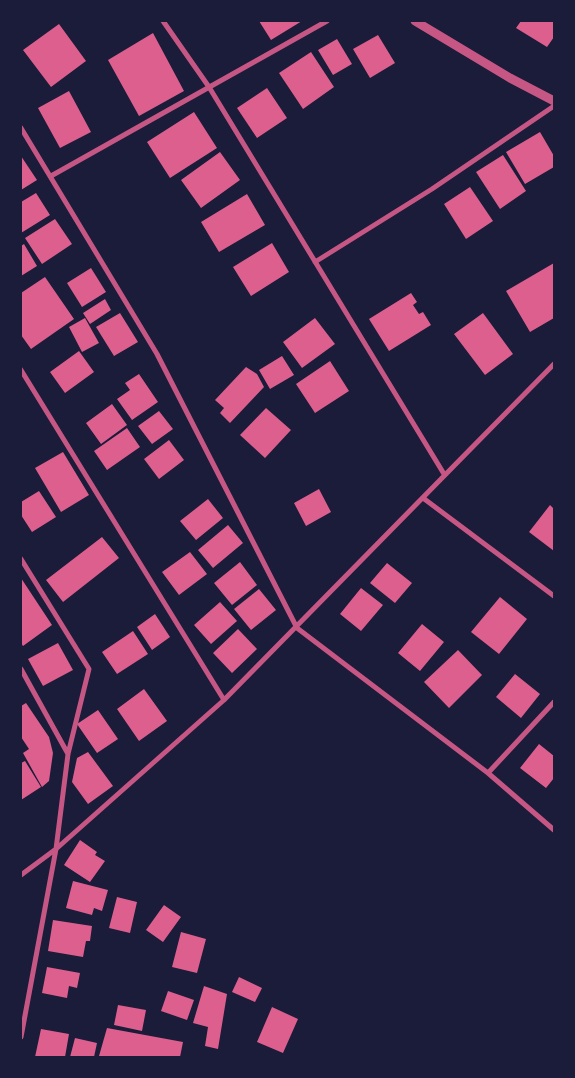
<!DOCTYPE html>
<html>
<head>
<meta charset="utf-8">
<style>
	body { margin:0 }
	#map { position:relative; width:575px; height:1078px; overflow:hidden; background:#1b1b3a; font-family:Rubik,sans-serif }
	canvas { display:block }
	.frame { position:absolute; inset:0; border:22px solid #1b1b3a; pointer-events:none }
</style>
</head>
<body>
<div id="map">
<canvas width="575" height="1078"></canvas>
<div class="frame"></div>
</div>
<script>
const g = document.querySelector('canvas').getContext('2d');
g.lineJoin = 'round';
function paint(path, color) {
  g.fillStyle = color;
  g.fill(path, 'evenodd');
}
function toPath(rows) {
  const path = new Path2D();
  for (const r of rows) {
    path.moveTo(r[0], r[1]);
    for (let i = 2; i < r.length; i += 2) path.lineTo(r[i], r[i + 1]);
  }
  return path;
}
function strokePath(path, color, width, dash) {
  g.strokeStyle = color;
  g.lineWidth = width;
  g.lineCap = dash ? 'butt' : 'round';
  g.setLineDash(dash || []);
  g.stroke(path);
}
paint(toPath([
	[259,21,302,21,271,40],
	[521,21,554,21,554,37,547,47,516,28],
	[59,24,86,61,51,87,23,50],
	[153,33,184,91,139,116,108,60],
	[378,35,395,63,370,78,353,49],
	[337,39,352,64,333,75,318,50],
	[311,52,334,87,303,109,279,73],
	[267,88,287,118,257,138,237,108],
	[69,91,91,132,60,148,38,108],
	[194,112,217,148,170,178,147,142],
	[540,132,554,156,554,167,525,184,506,152],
	[220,152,240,180,201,208,181,180],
	[503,155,526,191,500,209,476,172],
	[21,156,37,180,21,190],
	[470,187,493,221,466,239,444,204],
	[36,193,50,215,21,233,21,202],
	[247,194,265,225,219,252,201,222],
	[55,219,72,244,42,264,25,238],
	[272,243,289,272,251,296,233,267],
	[24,244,37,266,21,276,21,246],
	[554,263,554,318,530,332,506,291],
	[91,268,106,292,82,307,67,283],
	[45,277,74,319,31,349,21,335,21,293],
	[411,293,417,302,413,305,419,314,423,312,431,325,389,351,369,319],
	[105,299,111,310,90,324,83,313],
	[120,313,138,342,114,356,96,327],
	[483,313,513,354,485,375,454,334],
	[85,318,99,343,82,352,69,327],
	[315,318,335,344,302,368,283,342],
	[79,351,94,372,65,393,50,372],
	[282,356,294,375,270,389,259,370],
	[330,361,349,391,315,413,296,384],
	[246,367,257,374,264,387,230,423,220,413,224,408,215,400],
	[139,374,158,402,132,420,117,399,130,390,125,383],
	[112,404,127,425,101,444,86,423],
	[266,408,291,430,265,458,240,435],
	[159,411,173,429,152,444,138,426],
	[127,428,140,447,107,470,94,451],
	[169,440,184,460,159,479,144,459],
	[63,452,89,495,61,512,35,468],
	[319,489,331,512,306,526,294,503],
	[39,491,56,517,32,532,21,515,21,502],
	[208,499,223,518,196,540,180,521],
	[550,505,554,509,554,551,529,532],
	[228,525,243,543,213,568,198,550],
	[102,537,119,558,63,602,46,580],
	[190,552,207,574,179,595,162,572],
	[240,562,257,585,232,605,214,583],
	[387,563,412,583,395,603,370,583],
	[21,578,52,625,23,646,21,643],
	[361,588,383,605,361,631,340,614],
	[259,589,276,610,251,630,234,609],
	[500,597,527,619,499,654,471,632],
	[220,602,237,621,211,644,194,625],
	[155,614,170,637,152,650,137,627],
	[422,624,444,642,420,671,398,653],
	[238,629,257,649,232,673,213,653],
	[133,631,148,654,117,674,102,652],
	[58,643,73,670,43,686,28,659],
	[458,650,482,675,449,708,424,682],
	[515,674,540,694,521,718,496,697],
	[144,689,167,721,139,741,117,709],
	[26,703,49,737,53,753,49,781,42,787,23,753,29,749,21,737,21,706],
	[98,710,118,739,97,753,77,724],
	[539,744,554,756,554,778,546,788,520,768],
	[88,752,113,786,88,804,72,782,77,758],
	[25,761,41,787,21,800,21,763],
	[80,840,97,852,95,855,105,861,90,882,64,865],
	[73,881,108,890,102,911,94,908,92,915,66,908],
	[117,897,137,902,130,933,109,928],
	[164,905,181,917,163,942,146,930],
	[53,920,92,926,90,941,86,941,83,957,48,951],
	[181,932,206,939,197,973,172,967],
	[47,967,80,973,77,988,69,986,67,998,42,993],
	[239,977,262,988,255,1002,232,992],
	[204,986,227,994,218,1049,205,1046,208,1027,193,1023],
	[168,991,194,1000,187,1020,161,1011],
	[118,1005,146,1010,142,1031,114,1025],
	[272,1007,298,1019,283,1053,257,1042],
	[107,1028,183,1042,180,1057,99,1056],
	[41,1029,69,1034,65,1057,35,1057],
	[75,1038,97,1043,94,1057,70,1057]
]), '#dd5f8e');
strokePath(toPath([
	[163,21,209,87,444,474],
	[21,128,157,354,297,628,488,773,554,830],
	[51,176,327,21],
	[315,262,432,189,554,106],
	[21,370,224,700],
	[423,498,554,596],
	[21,559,89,669,68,754,56,849,21,1037],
	[21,669,68,754],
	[488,773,554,702],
	[21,875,56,849,224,700,554,364]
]), '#c65784', 5);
strokePath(toPath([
	[415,21,510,78,554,101]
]), '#c65784', 9);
</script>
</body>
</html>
